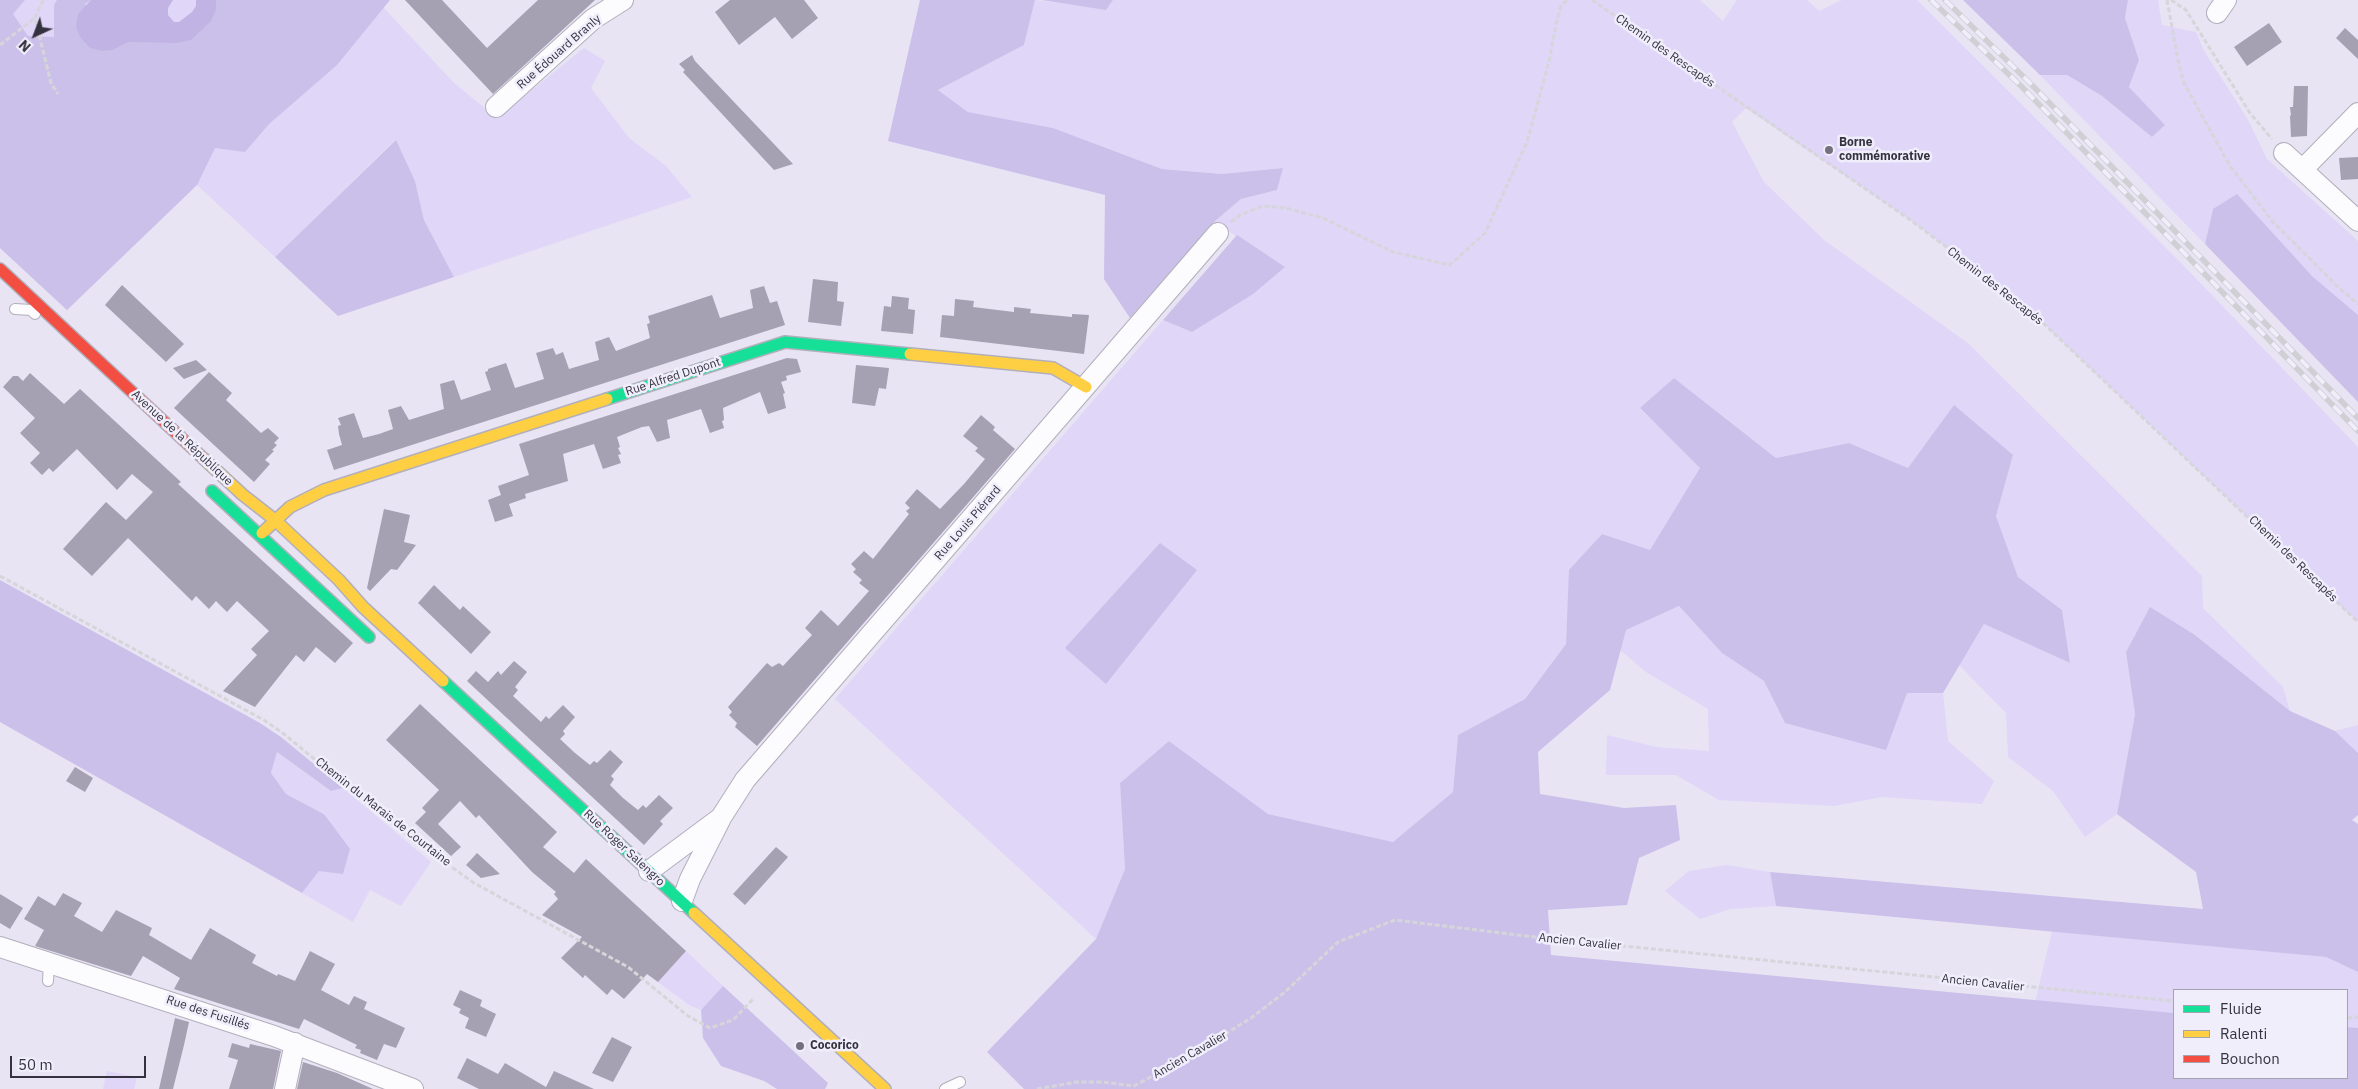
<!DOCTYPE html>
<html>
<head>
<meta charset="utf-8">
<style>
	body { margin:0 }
	#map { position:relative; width:2358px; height:1089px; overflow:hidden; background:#e8e4f4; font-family:"IBM Plex Sans",sans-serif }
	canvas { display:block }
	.legend { position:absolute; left:2173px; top:989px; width:175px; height:90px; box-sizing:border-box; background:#f1eefc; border:1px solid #a6a3b0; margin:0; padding:6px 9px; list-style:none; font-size:15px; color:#35323f }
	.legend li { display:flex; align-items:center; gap:10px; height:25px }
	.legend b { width:25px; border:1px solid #a6a3b0 }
	.north { position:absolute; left:10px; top:10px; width:50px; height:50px; -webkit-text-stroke:4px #f1eefc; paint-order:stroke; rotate:223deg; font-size:14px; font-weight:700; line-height:20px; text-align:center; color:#35323f }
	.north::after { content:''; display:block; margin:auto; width:18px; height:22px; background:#35323f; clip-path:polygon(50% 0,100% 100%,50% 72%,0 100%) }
	.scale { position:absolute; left:10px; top:1056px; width:136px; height:22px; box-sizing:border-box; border:2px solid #35323f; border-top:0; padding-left:6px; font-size:15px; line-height:18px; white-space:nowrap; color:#35323f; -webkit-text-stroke:4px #f1eefc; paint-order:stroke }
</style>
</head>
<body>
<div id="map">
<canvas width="2358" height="1089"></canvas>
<ul class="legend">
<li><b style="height:6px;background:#16e098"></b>Fluide</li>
<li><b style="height:6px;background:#ffcf43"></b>Ralenti</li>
<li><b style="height:6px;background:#f24e42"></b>Bouchon</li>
</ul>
<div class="north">N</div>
<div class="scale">50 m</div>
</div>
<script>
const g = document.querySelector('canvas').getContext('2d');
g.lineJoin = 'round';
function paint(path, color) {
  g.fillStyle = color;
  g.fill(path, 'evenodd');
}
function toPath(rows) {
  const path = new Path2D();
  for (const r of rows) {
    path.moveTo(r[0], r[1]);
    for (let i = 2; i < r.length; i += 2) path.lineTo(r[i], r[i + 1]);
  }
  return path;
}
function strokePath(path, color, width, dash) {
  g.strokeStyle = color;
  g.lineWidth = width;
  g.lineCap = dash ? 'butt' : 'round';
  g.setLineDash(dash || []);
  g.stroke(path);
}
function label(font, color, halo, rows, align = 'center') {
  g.font = font + ' "IBM Plex Sans",sans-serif';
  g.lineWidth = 5;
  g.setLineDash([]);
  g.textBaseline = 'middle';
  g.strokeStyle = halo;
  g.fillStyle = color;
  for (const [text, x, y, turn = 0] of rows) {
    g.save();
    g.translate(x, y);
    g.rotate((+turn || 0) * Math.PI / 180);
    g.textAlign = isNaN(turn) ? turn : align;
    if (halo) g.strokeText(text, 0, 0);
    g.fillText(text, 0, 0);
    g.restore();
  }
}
paint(toPath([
	[0,0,390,0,383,7,454,83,497,118,584,48,605,61,591,88,629,138,666,166,692,197,454,277,424,220,415,181,395,140,275,257,197,185,67,310,0,248],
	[1035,0,1106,9,1113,0,1700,0,1723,21,1737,0,1807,0,1819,11,1842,0,1917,0,2181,263,2358,447,2358,622,2024,305,1909,219,1746,108,1732,122,1764,182,1824,240,1969,344,2202,576,2203,608,2283,687,2290,711,2195,635,2150,608,2126,652,2135,714,2117,814,2085,837,2053,791,2008,757,2006,713,1959,665,1984,624,2070,663,2062,610,2018,577,1996,516,2013,455,1908,468,1849,443,1776,458,1674,378,1640,409,1701,467,1650,551,1602,534,1570,570,1566,644,1525,699,1458,735,1453,792,1393,842,1268,814,1169,741,1120,783,1125,869,1096,939,835,699,1163,320,1192,332,1285,267,1214,222,1241,199,1277,190,1283,168,1222,174,1162,169,1053,128,968,112,938,90,1024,45],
	[2128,0,2158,0,2162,25,2196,32,2204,51,2247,118,2267,159,2358,241,2358,315,2312,276,2213,209,2205,244,2040,75,2067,75,2102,96,2152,137,2165,125,2129,87,2139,60,2125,18],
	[1679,606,1722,653,1764,681,1785,723,1907,693,1943,693,1948,741,1994,781,1982,804,1882,797,1834,806,1719,800,1676,775,1606,775,1607,735,1656,747,1709,751,1708,709,1646,672,1620,650,1625,630],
	[2358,725,2358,753,2335,731],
	[277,752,331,791,343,788,431,862,401,906,370,890,353,922,302,893,319,871,325,814,286,794,271,773],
	[1726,865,1770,872,1776,906,1730,909,1700,919,1665,891,1689,871],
	[2052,931,2326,957,2358,972,2358,1028,2347,1027,2347,990,2174,990,2174,1013,2035,1002],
	[686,951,723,986,701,1010,689,1005,658,982],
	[107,1071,137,1077,134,1089,103,1089]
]), '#dfd6f8');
paint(toPath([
	[0,0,25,0,13,14,28,36,54,37,54,5,57,0,91,0,85,4,113,50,129,42,141,41,216,10,216,0,390,0,337,65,269,124,245,152,215,148,197,185,67,310,0,248],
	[920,0,1035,0,1024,45,938,90,968,112,1053,128,1162,169,1222,174,1283,168,1277,190,1241,199,1214,222,1130,318,1104,279,1105,195,888,141],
	[1041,0,1113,0,1106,10],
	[1963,0,2128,0,2125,18,2139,60,2129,87,2165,125,2152,137,2102,96,2067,75,2040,75],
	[396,140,415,181,424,220,454,277,338,316,275,257],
	[2237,194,2312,276,2358,315,2358,402,2205,244,2213,209],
	[1237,235,1285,267,1253,294,1192,332,1163,320],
	[1674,378,1776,458,1849,443,1908,468,1954,405,2013,455,1996,516,2018,577,2062,610,2070,663,1984,624,1943,693,1907,693,1886,750,1785,723,1764,681,1722,653,1679,606,1626,630,1610,690,1538,752,1540,794,1624,808,1676,805,1680,840,1639,858,1627,905,1548,910,1551,955,2174,1013,2174,1078,2347,1078,2347,1027,2358,1028,2358,1089,1024,1089,987,1052,1096,939,1125,869,1120,783,1169,741,1268,814,1393,842,1453,792,1458,735,1525,699,1566,644,1569,570,1602,534,1650,550,1700,468,1640,408],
	[1160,543,1197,570,1106,684,1065,648],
	[0,580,260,723,281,737,343,788,331,791,277,752,271,773,286,794,324,814,350,849,343,874,319,871,302,893,0,722],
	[2150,607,2195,635,2290,711,2335,731,2358,753,2358,815,2352,820,2358,824,2358,972,2326,957,1776,906,1770,872,2203,909,2196,872,2117,814,2135,714,2126,652],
	[723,986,828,1083,825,1089,777,1089,764,1081,721,1066,703,1038,701,1010]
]), '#cbc0ea');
paint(toPath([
	[91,0,173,0,168,8,168,15,174,22,179,22,192,12,196,6,196,0,216,0,216,10,211,21,191,40,177,43,129,42,113,50,102,51,90,48,80,37,76,27,78,14]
]), '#c1b4e4');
paint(toPath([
	[405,0,442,0,487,48,538,0,595,0,493,94],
	[730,0,804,0,818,18,792,39,775,17,739,45,715,12],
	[2269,23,2282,42,2247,66,2234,47],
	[2345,28,2358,40,2358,59,2336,38],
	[692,55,695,61,793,164,774,170,683,72,685,70,679,64],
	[2294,86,2308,86,2307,136,2291,137,2290,116,2291,115,2290,107,2293,107],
	[2358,157,2358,179,2341,180,2339,158],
	[813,279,838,282,837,301,844,302,841,326,808,322],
	[122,285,184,344,166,362,105,305],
	[764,286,770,303,777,301,785,325,334,470,327,450,342,445,339,434,338,426,341,425,338,418,354,413,363,438,379,434,393,429,388,410,401,406,409,420,444,409,440,384,454,380,461,400,491,390,485,372,488,371,488,369,506,363,515,388,544,379,536,353,553,348,556,355,563,352,569,369,599,360,595,342,609,337,616,351,650,338,647,324,650,323,648,316,712,295,720,318,753,308,750,290],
	[892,296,909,298,908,309,915,310,913,334,881,331,884,306,891,307],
	[955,299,974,301,973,307,1014,312,1014,307,1031,309,1030,313,1072,317,1072,314,1089,315,1084,354,940,337,942,315,954,316],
	[787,358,797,359,801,372,786,376,787,380,781,382,785,393,783,394,786,408,768,414,760,392,723,408,724,420,722,421,724,428,710,433,701,409,667,420,670,438,657,442,649,426,642,427,617,437,620,447,618,448,621,454,618,455,621,463,603,469,594,444,563,454,568,481,525,494,526,498,509,504,513,516,495,522,488,500,501,495,498,486,529,475,519,444],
	[196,360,207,370,184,379,173,368],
	[856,365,889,368,886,389,879,388,875,406,852,403],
	[209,372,232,393,226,400,261,433,268,428,279,438,274,443,277,445,272,450,274,451,265,460,270,464,254,482,174,408],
	[30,373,64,404,80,389,181,482,178,484,353,643,335,663,316,647,304,662,296,655,255,707,223,691,257,655,251,649,269,631,237,601,227,612,216,601,209,609,196,596,192,601,128,538,92,576,63,549,106,502,126,520,153,492,132,474,117,490,77,449,53,472,49,468,42,475,30,463,40,453,20,433,35,418,3,387,13,376,18,376,23,381],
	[981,415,995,427,993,430,1015,449,757,746,735,727,737,723,729,715,732,712,728,707,767,663,772,667,779,663,783,666,812,635,805,628,821,610,838,626,869,591,859,583,862,580,853,572,856,569,851,564,864,551,873,559,909,514,906,511,910,508,905,503,917,489,940,509,964,484,985,459,975,451,978,448,963,436],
	[384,509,410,515,404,542,416,545,397,570,391,569,370,591,367,588],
	[434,585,460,610,463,606,491,632,471,654,418,603],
	[514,661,527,672,515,687,518,690,513,696,541,722,546,716,549,719,563,705,575,717,563,731,565,734,560,739,575,753,590,765,594,761,597,763,610,750,623,762,611,776,614,779,610,785,623,798,638,810,643,805,646,808,659,795,673,808,660,821,663,824,644,845,467,681,476,671,488,682,498,671,501,675],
	[420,704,557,832,543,847,574,873,586,859,686,951,658,982,647,974,624,999,612,989,607,995,585,975,583,978,561,958,582,937,542,915,558,899,554,894,556,892,532,872,479,815,476,818,460,801,438,824,461,847,451,856,415,823,426,812,422,808,439,790,386,740],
	[75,767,93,778,85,792,66,781],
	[776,847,788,857,745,905,733,894],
	[477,853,500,874,481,878,466,865],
	[63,893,82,903,74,916,102,932,116,910,152,928,149,935,191,960,210,928,256,955,252,963,277,976,278,974,295,981,310,951,335,964,321,990,349,1005,354,996,367,1002,364,1009,405,1028,396,1048,384,1044,377,1060,360,1053,361,1050,355,1048,357,1045,304,1019,299,1029,174,989,180,978,143,956,131,976,35,946,44,930,24,919,38,896,55,906],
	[0,894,23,908,10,929,0,923],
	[460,990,482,1000,480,1006,496,1014,486,1037,465,1028,469,1018,459,1013,461,1009,453,1005],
	[175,1018,189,1022,184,1045,173,1089,159,1089],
	[612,1037,632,1047,613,1082,592,1073],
	[232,1043,249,1048,250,1044,281,1051,273,1089,229,1089,238,1060,228,1057],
	[467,1058,498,1074,505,1063,546,1087,554,1071,594,1089,479,1089,457,1078],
	[303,1062,337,1073,373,1089,297,1089]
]), '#a5a0b2');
const lane = toPath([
	[15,309,31,310,35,314],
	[48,981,49,962],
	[945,1089,960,1082]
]);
const street = toPath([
	[2217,13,2226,0],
	[496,107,593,19,623,0],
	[2284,153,2358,221],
	[2303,169,2358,113],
	[649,871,719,819],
	[682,901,690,879,722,816,745,780,1218,233],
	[0,947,274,1036,413,1089],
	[285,1089,295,1043]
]);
const fast = toPath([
	[607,399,785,342,910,354],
	[212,491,369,637],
	[443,681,694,913]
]);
const slow = toPath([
	[910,354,1053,368,1086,387],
	[204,459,243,495,275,520,339,580,363,607,443,681],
	[262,533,290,507,324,490,607,399],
	[694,913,885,1089]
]);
const jam = toPath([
	[0,269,204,459]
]);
strokePath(lane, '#b2afbc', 12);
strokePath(street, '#b2afbc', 22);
strokePath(fast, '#b2afbc', 14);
strokePath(slow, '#b2afbc', 14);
strokePath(jam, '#b2afbc', 14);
strokePath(toPath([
	[43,0,35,18,51,83,58,94],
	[1592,0,1909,219,2024,305,2358,622],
	[2167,0,2178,60,2184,83,2230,166,2273,222,2338,287,2358,304],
	[2171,0,2186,10,2250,113,2272,139],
	[0,45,35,18],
	[1231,222,1240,215,1263,206,1286,208,1323,218,1393,252,1450,265,1485,233,1527,142,1549,62,1556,24,1561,6,1567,0],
	[0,576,264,720,284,734,407,835,474,883,628,967,688,1016,710,1028,733,1020,754,998],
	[2347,1018,2358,1017],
	[1037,1089,1077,1082,1103,1082,1134,1086,1195,1053,1251,1018,1285,992,1338,942,1395,920,1543,938,2174,1001]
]), '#d6d6da', 3, [5, 2.5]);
strokePath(lane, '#fcfbfd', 10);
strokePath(street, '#fcfbfd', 20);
strokePath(fast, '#16e098', 11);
strokePath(slow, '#ffcf43', 11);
strokePath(jam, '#f24e42', 11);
const rail = toPath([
	[1931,0,2022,87,2358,431],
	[1945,0,2028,81,2358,418]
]);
strokePath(rail, '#d0cfd4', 5.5);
strokePath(rail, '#f1eefc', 4, [11]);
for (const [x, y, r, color] of [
	[1829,150,5,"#74707e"],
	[800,1046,5,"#74707e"]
]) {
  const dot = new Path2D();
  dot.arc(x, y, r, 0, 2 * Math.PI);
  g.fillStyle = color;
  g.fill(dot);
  strokePath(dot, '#f1eefc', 2);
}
label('12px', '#35323f', '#f1eefc', [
	["Chemin des Rescapés",1665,51,35],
	["Rue Édouard Branly",559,52,-41],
	["Chemin des Rescapés",1995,286,38],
	["Rue Alfred Dupont",673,377,-18],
	["Avenue de la République",182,438,43],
	["Rue Louis Piérard",968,523,-49],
	["Chemin des Rescapés",2293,559,44],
	["Chemin du Marais de Courtaine",383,812,38],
	["Rue Roger Salengro",624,848,43],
	["Ancien Cavalier",1580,942,6],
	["Ancien Cavalier",1983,983,6],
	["Rue des Fusillés",208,1013,18],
	["Ancien Cavalier",1190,1055,-30]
]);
label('bold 12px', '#35323f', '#f1eefc', [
	["Borne",1839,143],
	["commémorative",1839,157],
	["Cocorico",810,1046]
], 'left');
</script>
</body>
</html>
